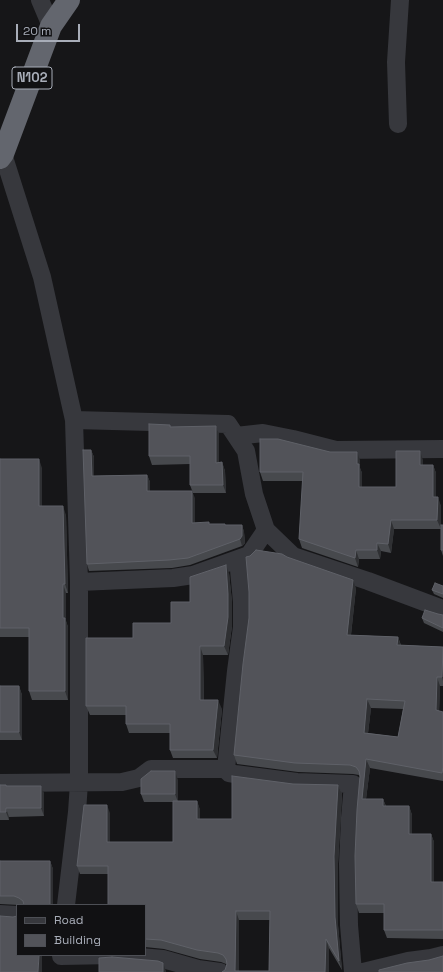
<!DOCTYPE html>
<html>
<head>
<meta charset="utf-8">
<style>
	body { margin:0 }
	#map { position:relative; width:443px; height:972px; overflow:hidden; background:#161618; font-family:"Space Grotesk",sans-serif }
	canvas { display:block }
	.legend { position:absolute; left:16px; top:904px; width:130px; height:52px; box-sizing:border-box; background:#111113; border:1px solid #4d4f55; margin:0; padding:5px 7px; list-style:none; font-size:12px; color:#a8adb8 }
	.legend li { display:flex; align-items:center; gap:8px; height:20px }
	.legend b { width:20px; border:1px solid #4d4f55 }
	.scale { position:absolute; left:16px; top:24px; width:64px; height:18px; box-sizing:border-box; border:2px solid #a8adb8; border-top:0; padding-left:5px; font-size:12px; line-height:14px; white-space:nowrap; color:#a8adb8; -webkit-text-stroke:3px #111113; paint-order:stroke }
</style>
</head>
<body>
<div id="map">
<canvas width="443" height="972"></canvas>
<ul class="legend">
<li><b style="height:5px;background:#37383d"></b>Road</li>
<li><b style="height:11px;background:#525359"></b>Building</li>
</ul>
<div class="scale">20 m</div>
</div>
<script>
const g = document.querySelector('canvas').getContext('2d');
g.lineJoin = 'round';
function toPath(rows) {
  const path = new Path2D();
  for (const r of rows) {
    path.moveTo(r[0], r[1]);
    for (let i = 2; i < r.length; i += 2) path.lineTo(r[i], r[i + 1]);
  }
  return path;
}
function strokePath(path, color, width, dash) {
  g.strokeStyle = color;
  g.lineWidth = width;
  g.lineCap = dash ? 'butt' : 'round';
  g.setLineDash(dash || []);
  g.stroke(path);
}
function paint(path, color) {
  g.fillStyle = color;
  g.fill(path, 'evenodd');
}
function label(font, color, halo, rows, align = 'center') {
  g.font = font + ' "Space Grotesk",sans-serif';
  g.lineWidth = 4;
  g.setLineDash([]);
  g.textBaseline = 'middle';
  g.strokeStyle = halo;
  g.fillStyle = color;
  for (const [text, x, y, turn = 0] of rows) {
    g.save();
    g.translate(x, y);
    g.rotate((+turn || 0) * Math.PI / 180);
    g.textAlign = isNaN(turn) ? turn : align;
    if (halo) g.strokeText(text, 0, 0);
    g.fillText(text, 0, 0);
    g.restore();
  }
}
strokePath(toPath([
	[40,0,51,26],
	[398,124,396,62,400,0],
	[3,154,42,277,74,420,79,582,79,783,77,812,66,905],
	[74,420,228,424,246,451,254,494,266,530,293,556,368,581,443,609],
	[236,436,263,433,293,439,336,450,443,449],
	[79,582,173,578,193,575,249,555,266,530],
	[226,769,229,773,235,774,297,782,353,784,350,818,348,864,349,925,353,972],
	[0,783,122,782,139,778,151,769,226,769,236,671,242,627,242,602,238,559],
	[0,914,17,915],
	[117,955,163,959,198,969,220,972],
	[61,956,114,955],
	[363,972,408,961,431,958,443,955]
]), '#37383d', 18);
strokePath(toPath([
	[0,158,3,154,51,26,69,0]
]), '#63666e', 22);
paint(toPath([
	[170,425,171,427,216,426,219,434,219,463,222,462,225,471,226,493,193,493,190,485,190,464,152,465,149,456],
	[91,450,94,457,94,476,147,475,150,482,150,491,195,498,195,523,225,525,242,525,244,532,245,543,242,546,190,565,172,568,89,571,87,564],
	[0,459,42,468,42,506,66,515,68,593,66,593,66,621,68,627,68,700,32,700,29,691,29,637,0,637],
	[360,460,360,468,362,473,362,487,396,487,423,460,423,465,433,465,436,473,436,497,441,506,441,529,394,529,391,553,381,551,380,559,359,559,358,567,302,548,299,539,303,481,263,481,260,472],
	[443,525,443,556,441,550],
	[287,557,356,588,351,635,398,637,401,645,443,647,443,686,440,686,439,711,443,712,443,781,370,768,366,799,383,799,386,806,409,806,412,815,412,834,431,834,434,842,434,882,443,882,443,939,387,938,384,930,384,913,359,913,356,904,360,777,359,775,353,774,298,772,237,764,234,755],
	[371,708,403,709,398,737,368,733],
	[229,573,232,602,232,626,228,655,203,655,204,700,222,709,217,758,173,758,170,750,170,733,129,733,126,724,126,715,90,715,86,706,133,638,171,623,190,602],
	[443,586,443,598,434,594,432,590],
	[438,614,443,615,443,632,424,623,422,618],
	[0,686,19,686,22,695,22,740,0,740],
	[178,780,178,801,197,801,200,810,200,819,232,819,293,784,338,785,342,794,338,864,338,925,342,970,329,948,329,972,222,972,225,970,227,965,226,964,221,962,200,959,164,949,145,947,145,905,108,874,80,874,77,866,110,813,110,842,173,842,173,802,144,802,141,794],
	[239,920,270,920,269,971,239,971],
	[0,785,6,785,7,786,41,786,44,794,44,816,9,817,9,820,0,820],
	[0,861,50,861,53,869,53,905,19,905,0,904]
]), '#47494d');
paint(toPath([
	[216,426,219,434,219,471,216,463],
	[91,450,94,457,94,483,92,476],
	[420,451,423,460,423,473,420,465],
	[357,452,360,460,360,468,362,473,362,496,359,487,357,464],
	[39,459,42,468,42,515,39,506],
	[222,462,225,471,226,493,223,485],
	[433,465,436,473,436,506,433,497],
	[147,475,150,482,150,498,147,491],
	[192,491,195,498,195,530,192,523],
	[438,497,441,506,441,529,437,520],
	[63,506,66,515,68,593,65,584],
	[391,520,394,529,391,553,388,544],
	[242,525,244,532,245,543,242,546,240,539],
	[377,543,381,551,380,559,377,550],
	[356,550,359,559,358,567,355,558],
	[226,565,229,573,232,602,232,626,228,655,224,646],
	[353,580,356,588,350,643,347,635],
	[63,584,66,593,66,621,68,627,68,700,65,691,63,618],
	[398,637,401,646,397,645],
	[200,646,203,655,204,709,200,700],
	[443,652,443,681,442,677],
	[437,677,440,686,439,719,436,710],
	[19,686,22,695,22,740,19,732],
	[367,699,371,708,367,742,364,733],
	[218,700,222,709,217,758,213,750],
	[366,759,370,768,365,807,362,799],
	[175,771,178,780,178,802,175,794],
	[338,785,342,794,338,864,338,925,342,970,339,961,335,917,334,856],
	[41,786,44,794,44,816,41,808],
	[383,799,386,807,383,806],
	[197,801,200,810,200,827,197,819],
	[107,805,110,813,110,850,107,842],
	[409,806,412,815,412,842,409,834],
	[6,808,9,817,9,820,6,812],
	[431,834,434,842,434,890,431,882],
	[50,861,53,869,53,905,50,905],
	[236,911,239,920,239,972,235,971],
	[326,939,329,948,329,972,325,972],
	[39,955,42,955,42,972,38,972],
	[163,963,166,971,166,972,163,972]
]), '#2f3033');
const building = toPath([
	[149,424,170,425,170,427,216,426,216,463,222,462,223,485,190,485,190,456,149,456,149,424],
	[260,439,278,439,330,452,357,452,357,464,359,464,359,487,396,487,396,451,420,451,420,465,433,465,433,497,438,497,437,520,391,520,388,544,377,543,377,550,356,550,355,558,299,539,303,472,260,472,260,439],
	[83,450,91,450,92,476,147,475,147,491,192,491,192,523,209,522,209,524,225,524,225,525,242,525,242,536,240,539,188,558,169,560,87,564,83,450],
	[0,459,39,459,39,506,63,506,65,584,63,584,63,618,65,618,65,691,29,691,29,628,0,628,0,459],
	[441,525,443,525,443,550,441,550,441,525],
	[256,550,282,554,287,557,353,580,347,635,398,637,397,645,443,647,442,677,437,677,436,710,443,712,443,767,442,773,366,759,362,799,383,799,383,806,409,806,409,834,431,834,431,882,443,882,443,930,384,930,384,904,356,904,355,856,357,810,360,776,359,771,356,767,350,765,295,763,234,755,243,664,249,618,249,592,246,557,250,556,256,550],
	[367,699,405,701,398,737,364,733,367,699],
	[226,565,228,594,228,617,224,646,200,646,200,700,218,700,213,750,170,750,170,724,126,724,126,706,86,706,86,638,133,638,133,623,171,623,171,602,190,602,190,577,226,565],
	[435,583,443,586,443,594,432,590,435,583],
	[425,610,438,614,443,615,443,628,422,618,425,610],
	[0,686,19,686,19,732,0,732,0,686],
	[151,771,175,771,175,794,141,794,141,779,151,771],
	[232,776,293,784,338,785,334,856,335,917,339,961,326,939,325,972,222,972,225,970,227,964,226,959,223,955,218,953,197,950,161,940,145,939,145,905,108,905,108,866,77,866,84,805,107,805,107,842,173,842,173,801,197,801,197,819,232,819,232,776],
	[236,911,270,911,269,971,235,971,236,911],
	[0,785,6,785,6,786,41,786,41,808,6,808,6,812,0,812,0,785],
	[0,861,50,861,50,905,24,905,23,901,19,898,14,896,0,896,0,861],
	[0,916,13,917,17,916,17,955,39,955,38,972,0,972,0,916],
	[443,956,443,972,379,972,379,970,407,963,429,960,443,956],
	[112,957,158,961,163,963,163,972,99,972,99,958,112,957]
]);
paint(building, '#525359');
strokePath(building, '#5f6168', 1);
for (const [x, y, w] of [
	[32,78,40]
]) {
  const box = new Path2D();
  box.roundRect(x - w / 2, y - 11, w, 22, 3);
  g.fillStyle = '#111113';
  g.fill(box);
  strokePath(box, '#a8adb8', 1);
}
label('bold 13px', '#a8adb8', null, [
	["N102",32,78]
]);
</script>
</body>
</html>
